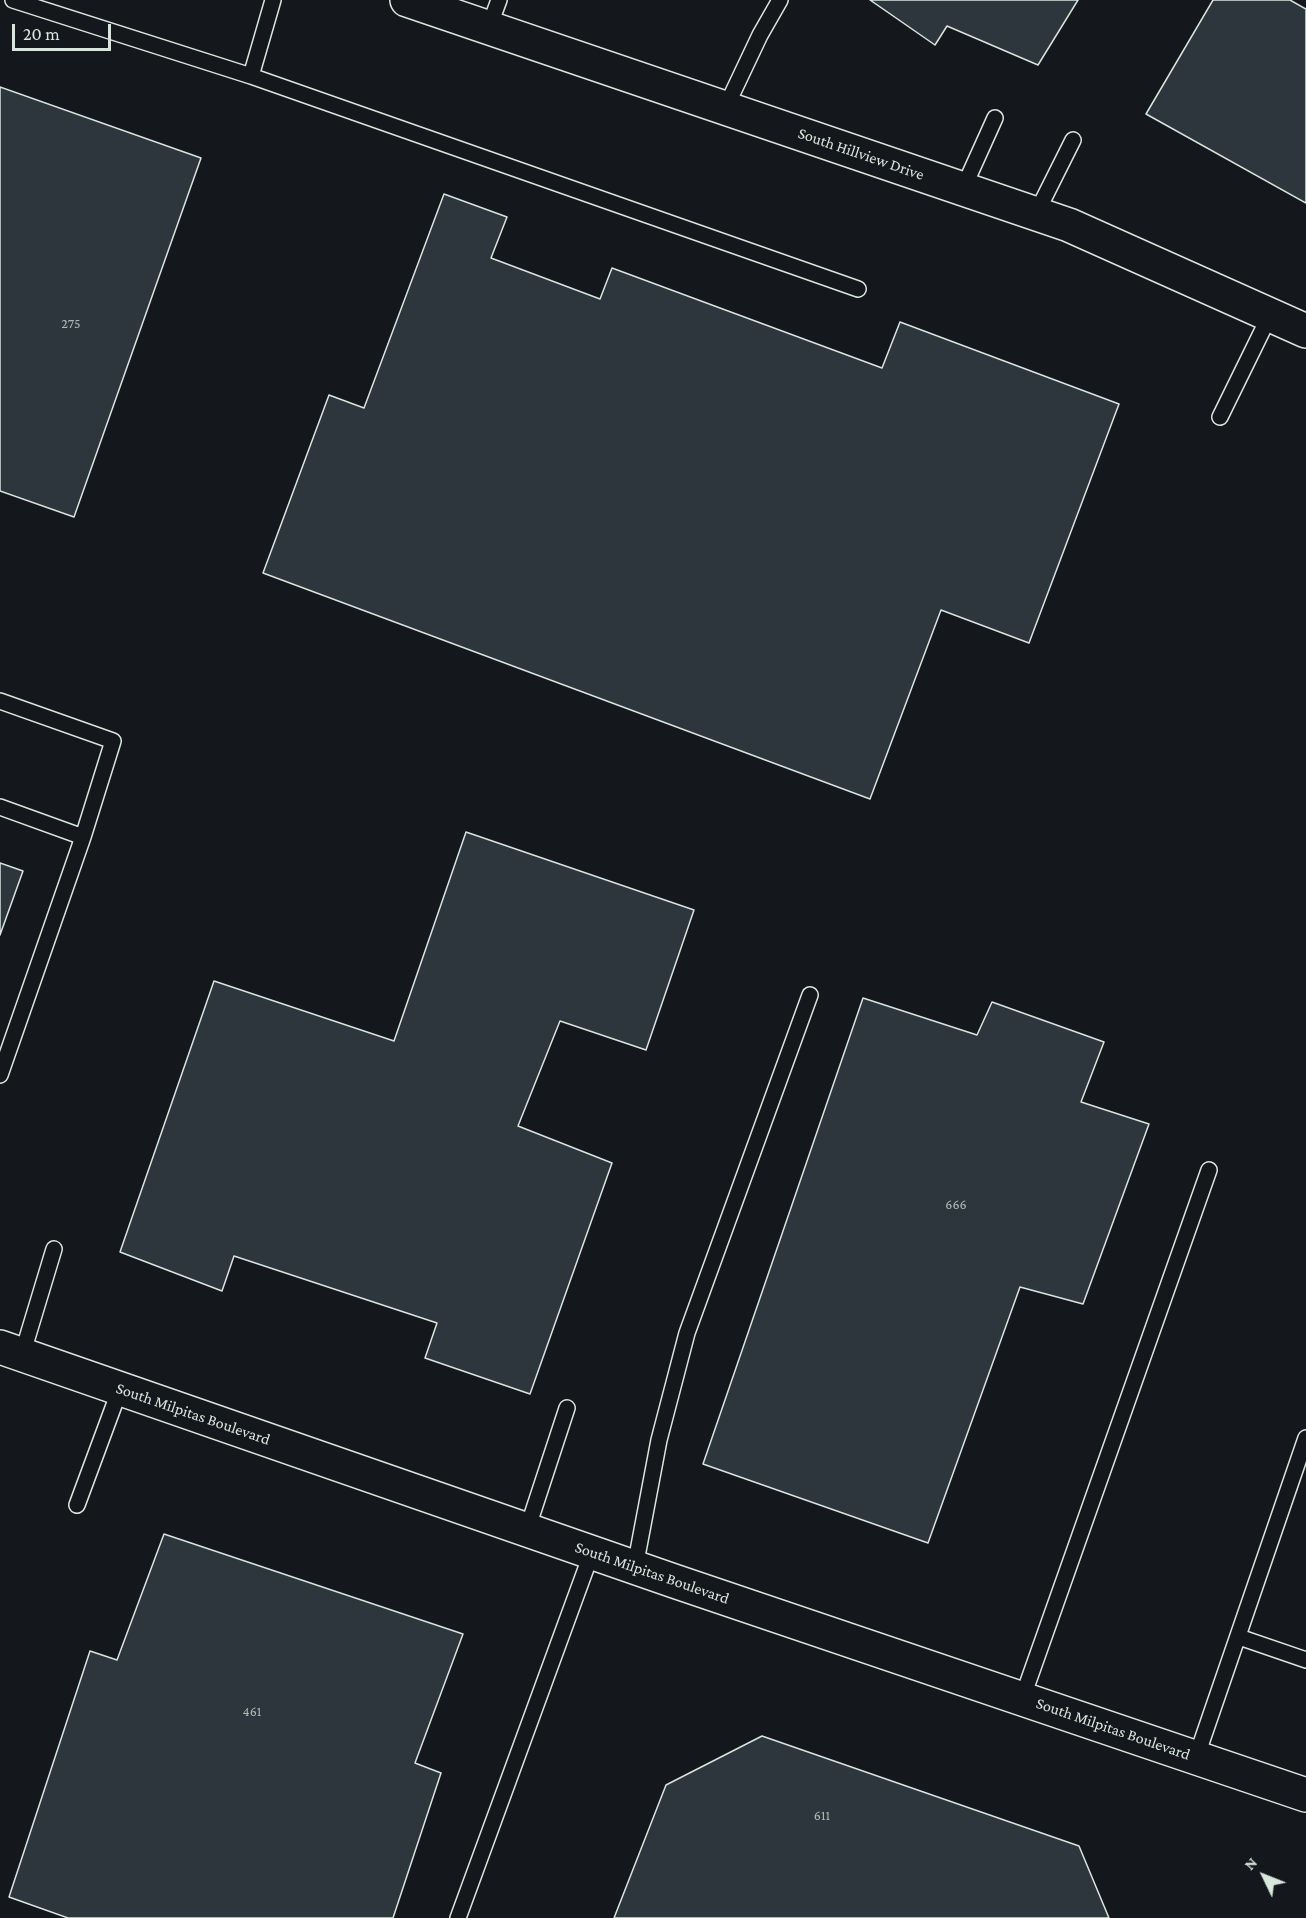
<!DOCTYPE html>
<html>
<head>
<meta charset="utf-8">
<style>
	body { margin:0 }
	#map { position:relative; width:1306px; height:1918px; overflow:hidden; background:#14181c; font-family:"Crimson Pro",serif }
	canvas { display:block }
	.north { position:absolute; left:1234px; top:1846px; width:60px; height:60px; -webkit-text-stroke:4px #14181c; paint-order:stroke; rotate:313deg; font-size:16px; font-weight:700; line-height:24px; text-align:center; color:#d8e6dc }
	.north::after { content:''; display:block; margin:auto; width:21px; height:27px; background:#d8e6dc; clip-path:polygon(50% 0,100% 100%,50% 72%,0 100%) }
	.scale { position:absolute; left:12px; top:24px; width:99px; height:27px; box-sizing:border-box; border:3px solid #d8e6dc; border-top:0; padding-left:8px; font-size:18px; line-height:21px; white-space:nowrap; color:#d8e6dc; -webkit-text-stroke:4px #14181c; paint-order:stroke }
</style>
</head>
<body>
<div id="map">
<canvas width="1306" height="1918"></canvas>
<div class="north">N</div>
<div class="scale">20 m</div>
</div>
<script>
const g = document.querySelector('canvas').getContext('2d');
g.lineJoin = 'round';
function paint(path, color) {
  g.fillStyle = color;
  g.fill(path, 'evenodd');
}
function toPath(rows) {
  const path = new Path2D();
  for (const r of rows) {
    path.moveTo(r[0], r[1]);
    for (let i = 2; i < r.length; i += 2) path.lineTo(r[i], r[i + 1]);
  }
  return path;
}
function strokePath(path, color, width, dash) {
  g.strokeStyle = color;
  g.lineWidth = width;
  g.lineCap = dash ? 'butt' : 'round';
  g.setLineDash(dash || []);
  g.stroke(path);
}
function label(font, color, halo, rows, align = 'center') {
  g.font = font + ' "Crimson Pro",serif';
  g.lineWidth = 4.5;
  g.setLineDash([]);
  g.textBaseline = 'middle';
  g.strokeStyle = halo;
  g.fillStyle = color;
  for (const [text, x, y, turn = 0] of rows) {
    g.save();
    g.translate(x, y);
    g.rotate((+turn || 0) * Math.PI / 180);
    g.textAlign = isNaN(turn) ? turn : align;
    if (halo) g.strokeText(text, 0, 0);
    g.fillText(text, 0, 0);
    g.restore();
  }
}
const building = toPath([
	[870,0,1078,0,1038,65,947,26,935,45,870,0],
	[1213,0,1290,0,1306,9,1306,203,1146,114,1213,0],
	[0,87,201,158,74,517,0,491,0,87],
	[444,194,507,217,491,258,600,299,612,268,882,368,900,322,1119,404,1029,643,941,610,870,799,263,573,329,395,364,408,444,194],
	[466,832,694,910,646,1050,560,1021,518,1126,612,1163,530,1394,425,1358,437,1323,234,1256,222,1291,120,1252,214,981,394,1041,466,832],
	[0,863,23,871,0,935,0,863],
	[863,998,977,1035,992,1002,1104,1042,1081,1102,1149,1124,1083,1304,1020,1287,928,1543,703,1464,863,998],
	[164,1534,463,1634,415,1763,441,1773,393,1918,68,1918,9,1897,90,1651,117,1660,164,1534],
	[762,1736,1079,1846,1109,1918,614,1918,666,1785,762,1736]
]);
paint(building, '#2c363c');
strokePath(building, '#d8e6dc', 1.5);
const service = toPath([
	[13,0,251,76,858,289],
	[489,27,499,0],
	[251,76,273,0],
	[725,109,760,35,780,0],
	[963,189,995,118],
	[1036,214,1073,140],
	[1220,417,1270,315],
	[0,701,113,741,83,837],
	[0,807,83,837,0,1075],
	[22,1355,54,1249],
	[77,1505,120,1389],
	[527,1530,567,1408],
	[635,1567,659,1440,687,1333,810,995],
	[1239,1637,1306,1660],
	[1022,1699,1209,1170],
	[1196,1758,1306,1438],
	[458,1918,592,1552]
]);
const tertiary = toPath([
	[407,0,1069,225,1306,331]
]);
const secondary = toPath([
	[0,1347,674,1581,1306,1795]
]);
strokePath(service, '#d8e6dc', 18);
strokePath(tertiary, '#d8e6dc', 36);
strokePath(secondary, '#d8e6dc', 36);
strokePath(service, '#14181c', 15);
strokePath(tertiary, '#14181c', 33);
strokePath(secondary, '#14181c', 33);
label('14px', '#adbab4', null, [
	["275",71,324],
	["666",956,1205],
	["461",252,1712],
	["611",822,1816]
]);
label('16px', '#d8e6dc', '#14181c', [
	["South Hillview Drive",861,154,19],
	["South Milpitas Boulevard",193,1414,19],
	["South Milpitas Boulevard",652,1573,19],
	["South Milpitas Boulevard",1113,1729,19]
]);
</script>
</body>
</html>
